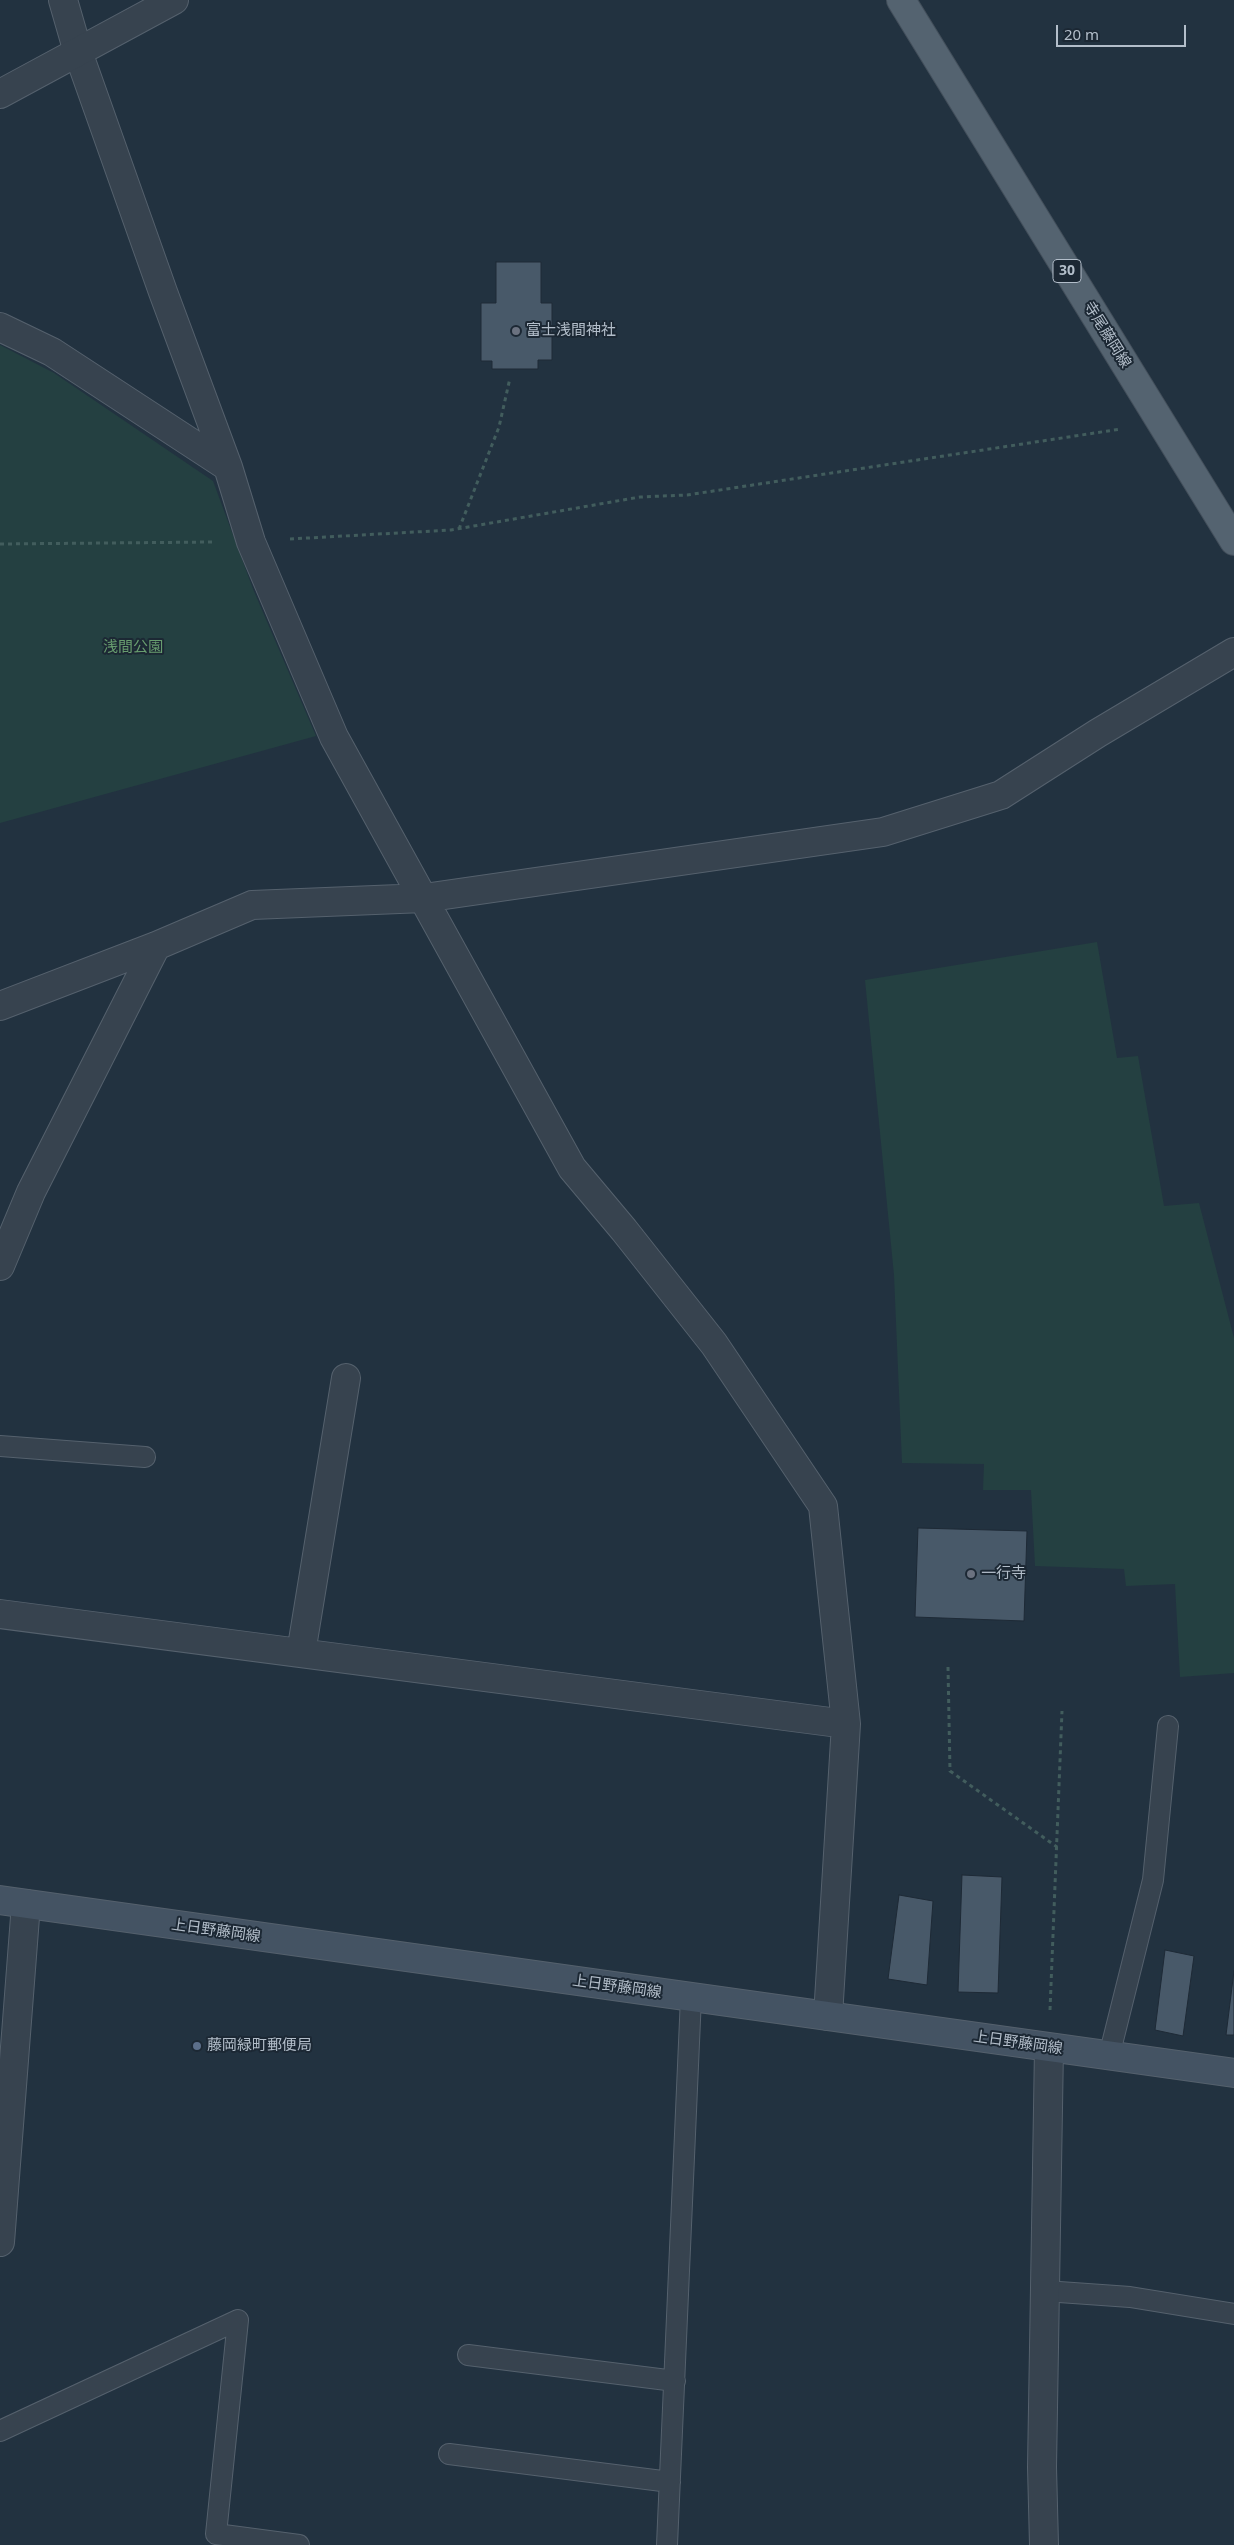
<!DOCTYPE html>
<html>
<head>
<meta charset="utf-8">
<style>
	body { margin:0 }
	#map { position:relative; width:1234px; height:2545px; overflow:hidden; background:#223240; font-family:"Noto Sans",sans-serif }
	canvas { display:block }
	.scale { position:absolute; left:1056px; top:25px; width:130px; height:22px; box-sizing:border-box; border:2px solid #b3beca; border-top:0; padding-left:6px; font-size:15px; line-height:18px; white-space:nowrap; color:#b3beca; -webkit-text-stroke:4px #1c2834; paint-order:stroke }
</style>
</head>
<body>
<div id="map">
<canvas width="1234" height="2545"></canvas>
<div class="scale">20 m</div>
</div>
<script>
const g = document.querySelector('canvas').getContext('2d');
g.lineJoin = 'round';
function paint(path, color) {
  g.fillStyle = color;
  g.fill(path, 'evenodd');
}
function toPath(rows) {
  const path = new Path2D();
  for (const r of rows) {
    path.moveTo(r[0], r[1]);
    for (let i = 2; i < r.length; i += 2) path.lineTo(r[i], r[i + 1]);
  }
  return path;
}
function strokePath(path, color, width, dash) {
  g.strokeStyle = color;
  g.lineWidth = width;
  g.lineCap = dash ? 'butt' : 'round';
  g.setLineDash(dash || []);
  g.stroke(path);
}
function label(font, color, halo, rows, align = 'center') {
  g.font = font + ' "Noto Sans","Noto Sans JP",sans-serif';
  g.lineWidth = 4;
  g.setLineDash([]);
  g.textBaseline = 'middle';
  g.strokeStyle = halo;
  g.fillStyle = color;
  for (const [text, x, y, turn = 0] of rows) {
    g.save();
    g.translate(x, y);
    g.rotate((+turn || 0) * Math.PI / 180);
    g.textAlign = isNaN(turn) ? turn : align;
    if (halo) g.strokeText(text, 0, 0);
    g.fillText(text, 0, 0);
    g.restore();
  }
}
paint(toPath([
	[0,345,54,373,213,481,253,589,316,736,0,823],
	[1097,942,1117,1058,1138,1056,1164,1206,1199,1203,1234,1338,1234,1673,1180,1677,1175,1584,1126,1586,1124,1569,1035,1566,1031,1490,983,1490,984,1464,902,1463,894,1275,865,980]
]), '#244041');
const building = toPath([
	[496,262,541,262,541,303,552,303,552,360,538,360,538,369,492,369,492,361,481,361,481,303,496,303,496,262],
	[918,1528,1027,1531,1024,1621,915,1617,918,1528],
	[962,1875,1002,1877,998,1993,958,1992,962,1875],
	[899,1895,933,1901,927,1985,888,1979,899,1895],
	[1165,1950,1194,1956,1183,2036,1155,2030,1165,1950],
	[1234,1971,1234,2035,1226,2035,1234,1971]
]);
paint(building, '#485969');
strokePath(building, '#1e2a36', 1);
const service = toPath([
	[0,1446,145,1457],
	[1109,2056,1153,1880,1168,1726],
	[1045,2291,1130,2297,1234,2314],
	[468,2355,675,2381],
	[0,2431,238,2320,216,2534,299,2545],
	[449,2454,670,2482],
	[667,2545,691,1997]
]);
const minor = toPath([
	[63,0,78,52,163,292,228,467,251,542,334,737,572,1168,624,1230,714,1344,823,1506,846,1724,828,2016],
	[0,327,52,352,228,467],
	[0,1006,156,946,252,905,424,898,883,832,1001,795,1098,733,1234,652],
	[0,1266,31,1192,156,946],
	[0,1614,846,1724],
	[301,1653,346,1378],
	[0,2242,26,1904],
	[1044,2545,1042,2467,1049,2048]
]);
const tertiary = toPath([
	[0,94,174,0]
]);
const secondary = toPath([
	[0,1900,1234,2073]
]);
const primary = toPath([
	[901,0,1234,541]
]);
strokePath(service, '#55616d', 22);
strokePath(minor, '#55616d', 30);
strokePath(tertiary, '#55616d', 30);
strokePath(secondary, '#55616d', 30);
strokePath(primary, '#434f5b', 30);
strokePath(toPath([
	[459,529,499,427,510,378],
	[290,539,451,530,640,497,687,495,1121,429],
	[0,544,212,542],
	[948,1667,950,1771,1057,1847],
	[1050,2010,1062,1711]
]), '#425d5d', 3, [4, 4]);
strokePath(service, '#37434f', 20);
strokePath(minor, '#37434f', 28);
strokePath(tertiary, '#37434f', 28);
strokePath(secondary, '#445363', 28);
strokePath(primary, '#546370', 28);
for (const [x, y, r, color] of [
	[516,331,5,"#6b7280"],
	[971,1574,5,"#6b7280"],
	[197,2046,5,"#5c6f8a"]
]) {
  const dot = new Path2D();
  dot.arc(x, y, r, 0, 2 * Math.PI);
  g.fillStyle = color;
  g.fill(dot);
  strokePath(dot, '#1c2834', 2);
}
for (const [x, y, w] of [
	[1067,271,28]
]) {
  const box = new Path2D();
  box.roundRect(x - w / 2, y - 11.5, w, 23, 4);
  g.fillStyle = '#1c2834';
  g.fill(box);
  strokePath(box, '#b3beca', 1);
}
label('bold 14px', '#b3beca', null, [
	["30",1067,271]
]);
label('15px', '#b3beca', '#1c2834', [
	["富士浅間神社",526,331],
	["一行寺",981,1574],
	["藤岡緑町郵便局",207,2046]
], 'left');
label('15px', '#b3beca', '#1c2834', [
	["寺尾藤岡線",1107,335,58],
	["上日野藤岡線",216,1931,8],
	["上日野藤岡線",617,1987,8],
	["上日野藤岡線",1018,2043,8]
]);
label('15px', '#689d6f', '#1c2834', [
	["浅間公園",133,648]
]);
</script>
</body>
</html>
